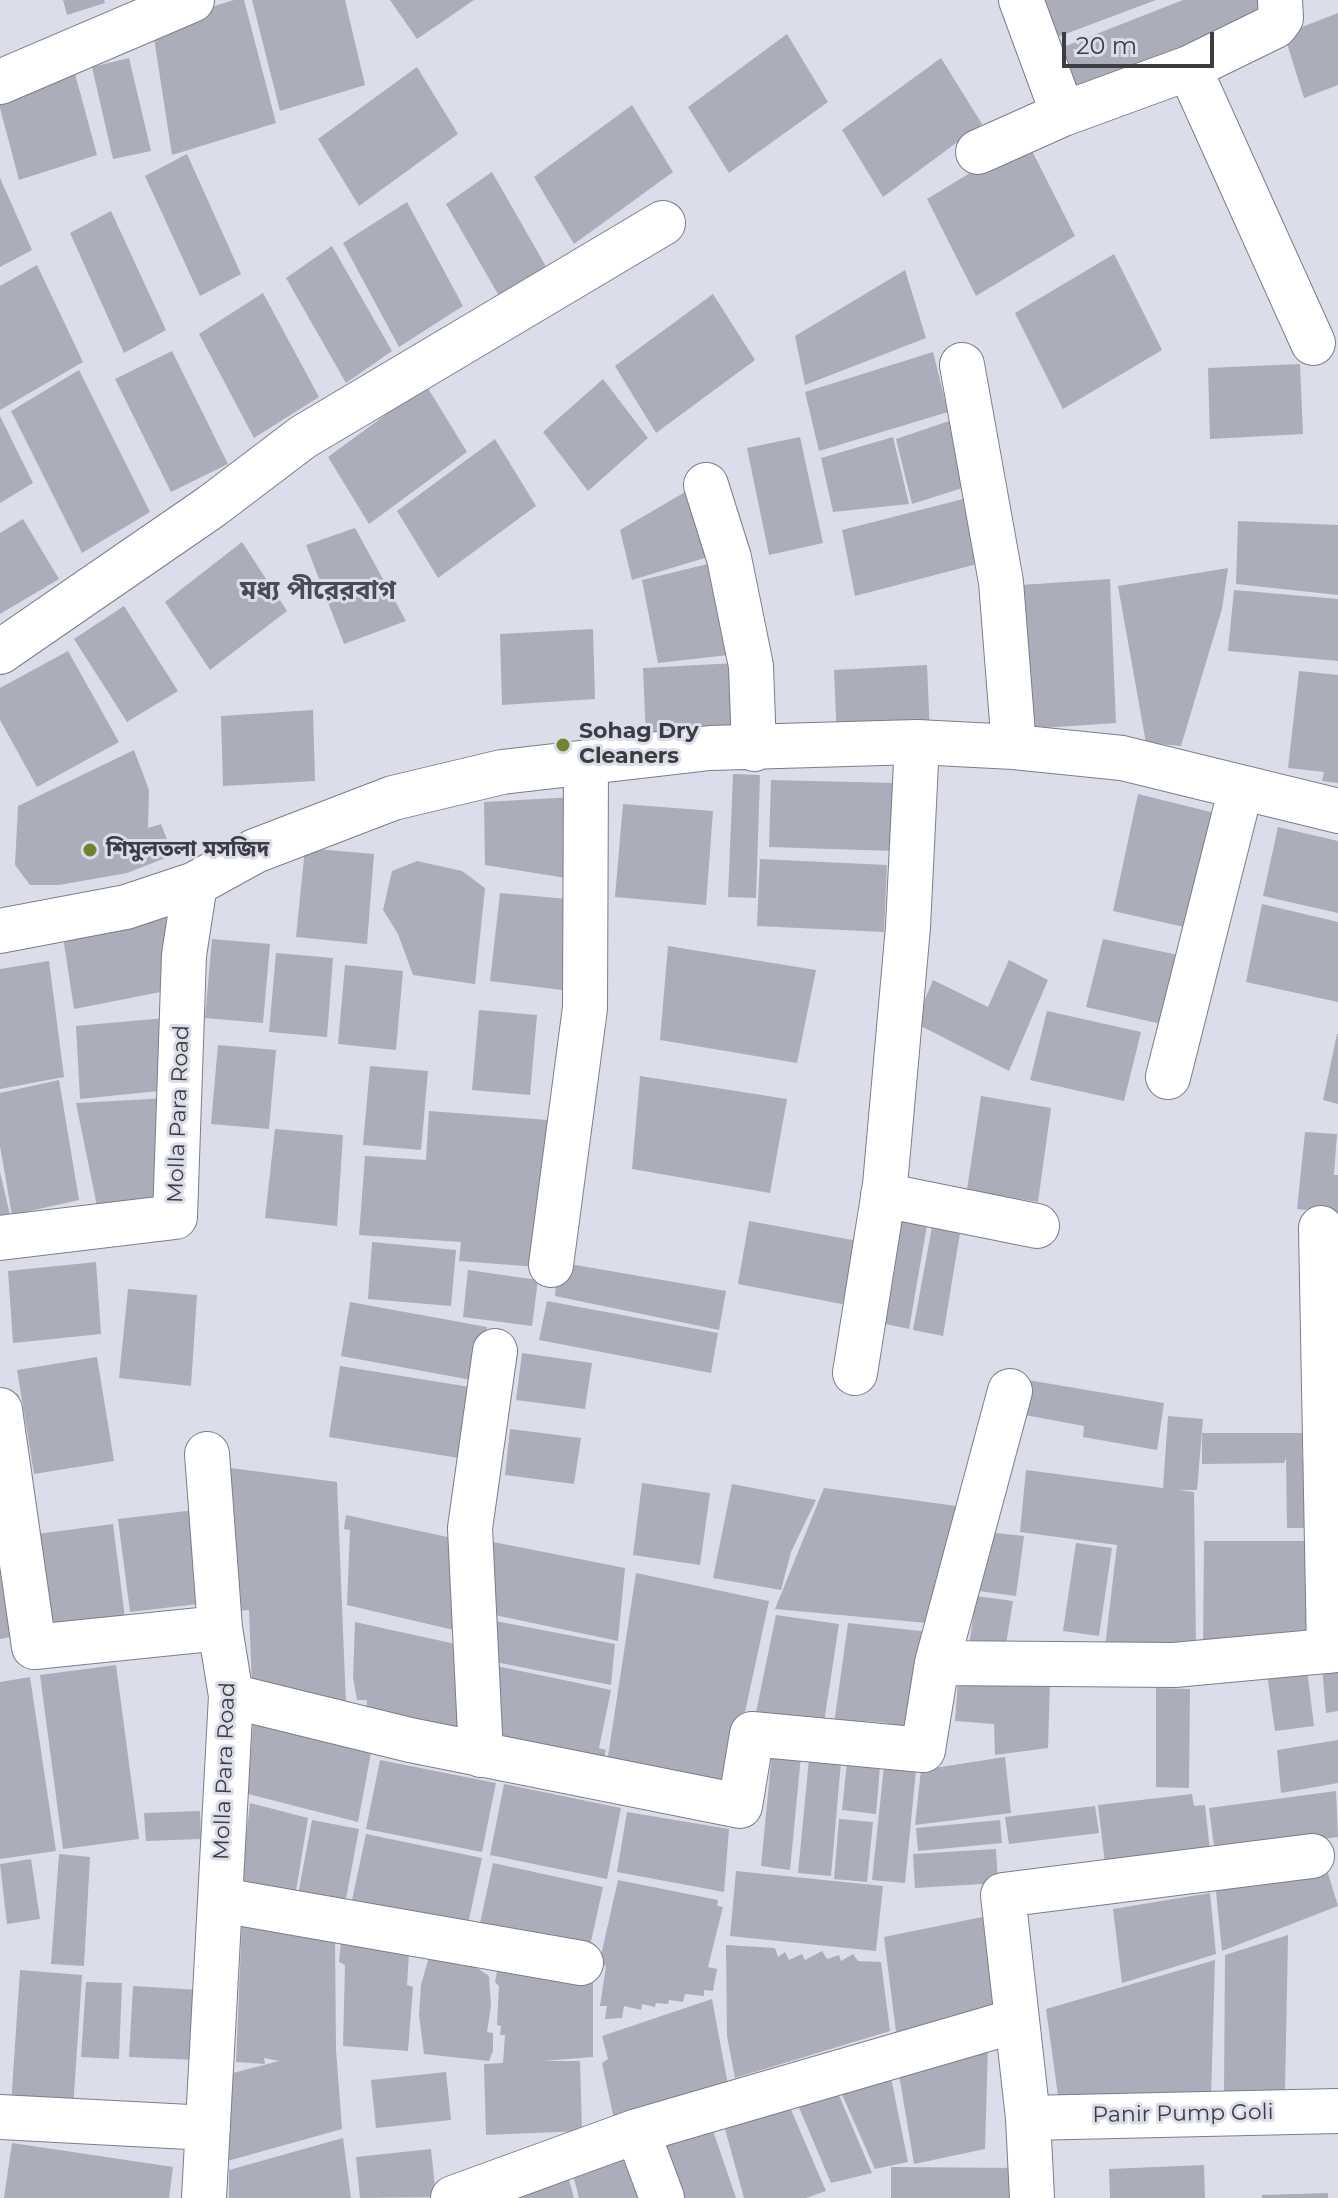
<!DOCTYPE html>
<html>
<head>
<meta charset="utf-8">
<style>
	body { margin:0 }
	#map { position:relative; width:1338px; height:2198px; overflow:hidden; background:#dbddeb; font-family:Montserrat,sans-serif }
	canvas { display:block }
	.scale { position:absolute; left:1062px; top:32px; width:152px; height:36px; box-sizing:border-box; border:4px solid #3c3d42; border-top:0; padding-left:10px; font-size:24px; line-height:28px; white-space:nowrap; color:#3c3d42; -webkit-text-stroke:6px #dbddeb; paint-order:stroke }
</style>
</head>
<body>
<div id="map">
<canvas width="1338" height="2198"></canvas>
<div class="scale">20 m</div>
</div>
<script>
const g = document.querySelector('canvas').getContext('2d');
g.lineJoin = 'round';
function paint(path, color) {
  g.fillStyle = color;
  g.fill(path, 'evenodd');
}
function toPath(rows) {
  const path = new Path2D();
  for (const r of rows) {
    path.moveTo(r[0], r[1]);
    for (let i = 2; i < r.length; i += 2) path.lineTo(r[i], r[i + 1]);
  }
  return path;
}
function strokePath(path, color, width, dash) {
  g.strokeStyle = color;
  g.lineWidth = width;
  g.lineCap = dash ? 'butt' : 'round';
  g.setLineDash(dash || []);
  g.stroke(path);
}
function label(font, color, halo, rows, align = 'center') {
  g.font = font + ' Montserrat,"Noto Sans Bengali",sans-serif';
  g.lineWidth = 6;
  g.setLineDash([]);
  g.textBaseline = 'middle';
  g.strokeStyle = halo;
  g.fillStyle = color;
  for (const [text, x, y, turn = 0] of rows) {
    g.save();
    g.translate(x, y);
    g.rotate((+turn || 0) * Math.PI / 180);
    g.textAlign = isNaN(turn) ? turn : align;
    if (halo) g.strokeText(text, 0, 0);
    g.fillText(text, 0, 0);
    g.restore();
  }
}
paint(toPath([
	[63,0,104,0,105,3,67,15],
	[234,0,244,0,276,123,172,155,152,25],
	[252,0,345,0,365,85,280,111],
	[390,0,474,0,417,39],
	[1043,0,1156,0,1052,39],
	[1183,0,1264,0,1267,8,1068,100,1053,51],
	[1338,13,1338,85,1304,98,1284,34],
	[787,34,828,102,729,173,688,107],
	[129,58,151,151,113,159,92,67],
	[941,58,982,124,883,197,842,130],
	[417,67,458,134,359,206,318,139],
	[74,70,97,155,19,180,0,108,0,95],
	[632,105,673,172,574,244,534,177],
	[1026,139,1075,236,976,296,927,199],
	[187,154,241,274,200,296,145,176],
	[492,172,552,277,506,308,446,204],
	[0,178,32,250,0,267],
	[407,202,463,306,399,347,343,243],
	[111,211,166,330,124,353,70,233],
	[332,246,392,351,346,383,286,278],
	[1114,254,1162,350,1063,409,1015,313],
	[37,265,83,362,0,410,0,286],
	[905,270,926,338,805,385,795,336],
	[263,293,319,397,254,438,199,334],
	[713,294,755,360,656,433,615,366],
	[172,351,228,464,171,492,115,379],
	[933,352,948,412,819,451,805,392],
	[1300,364,1303,434,1210,439,1208,368],
	[79,370,150,512,82,553,11,411],
	[603,379,648,438,588,491,543,432],
	[426,385,467,452,369,524,328,457],
	[0,416,33,483,0,503],
	[958,418,969,486,912,504,896,439],
	[800,437,823,543,769,555,747,448],
	[893,437,909,504,833,512,821,458],
	[495,439,536,506,438,578,397,511],
	[692,488,708,557,632,580,620,530],
	[963,499,977,564,855,596,842,530],
	[23,519,59,579,0,614,0,533],
	[1238,521,1338,525,1338,595,1236,584],
	[355,528,406,621,344,644,306,545],
	[242,542,287,611,210,670,165,602],
	[712,563,729,655,658,663,642,580],
	[1228,568,1222,609,1181,746,1146,743,1118,586],
	[1110,579,1116,723,1026,729,1021,585],
	[1234,590,1338,599,1338,661,1228,651],
	[124,606,178,691,127,722,74,639],
	[593,629,595,699,502,705,500,634],
	[68,651,119,742,37,787,0,720,0,688],
	[736,663,738,733,646,738,643,668],
	[927,665,930,735,837,741,834,670],
	[1299,671,1338,675,1338,783,1322,781,1324,772,1288,768],
	[313,710,315,781,223,786,221,716],
	[134,750,149,790,148,828,161,824,173,855,127,873,59,885,30,885,15,865,18,806],
	[733,774,760,775,756,898,728,897],
	[771,780,896,783,894,851,769,847],
	[1138,794,1227,816,1202,931,1113,911],
	[574,797,572,879,485,865,484,802],
	[623,804,713,811,706,905,615,897],
	[1278,827,1338,841,1338,913,1263,896],
	[305,848,374,854,367,944,296,937],
	[760,859,887,865,884,932,757,926],
	[417,861,462,871,485,888,475,984,413,975,398,934,383,910,392,871],
	[500,893,568,899,562,990,490,981],
	[1262,904,1338,922,1338,1002,1246,982],
	[165,910,176,989,74,1009,62,930],
	[212,939,270,944,263,1023,205,1018],
	[1103,939,1197,959,1179,1028,1086,1007],
	[668,946,816,970,797,1063,660,1040],
	[276,953,333,958,327,1037,269,1032],
	[1009,960,1048,980,1009,1071,915,1023,933,980,988,1007],
	[49,961,64,1077,0,1089,0,969],
	[345,965,403,971,396,1050,338,1044],
	[479,1010,537,1015,530,1095,472,1090],
	[1047,1011,1141,1032,1124,1101,1030,1080],
	[176,1017,169,1090,80,1099,76,1026],
	[1337,1034,1338,1034,1338,1104,1323,1100],
	[218,1045,276,1050,269,1129,211,1124],
	[370,1066,428,1071,421,1150,363,1145],
	[640,1076,787,1099,770,1193,632,1169],
	[59,1080,79,1200,12,1215,0,1146,0,1093],
	[981,1096,1051,1108,1038,1202,967,1190],
	[168,1098,156,1204,97,1206,76,1103],
	[429,1111,548,1120,537,1267,459,1261,461,1242,359,1235,365,1156,426,1160],
	[275,1129,343,1135,337,1226,265,1218],
	[1305,1132,1337,1134,1334,1175,1338,1175,1338,1213,1297,1209],
	[0,1172,10,1215,0,1218],
	[900,1208,929,1214,909,1329,881,1323],
	[934,1216,962,1221,943,1336,913,1330],
	[749,1221,858,1241,847,1305,738,1284],
	[372,1242,456,1250,451,1306,368,1299],
	[96,1262,101,1334,13,1343,8,1271],
	[558,1262,726,1291,719,1330,555,1296],
	[468,1270,538,1280,532,1326,463,1317],
	[128,1289,197,1295,191,1386,119,1378],
	[547,1301,718,1333,711,1373,539,1340],
	[350,1302,487,1327,477,1381,341,1356],
	[522,1353,592,1363,585,1409,516,1400],
	[97,1357,114,1461,34,1474,17,1370],
	[340,1366,476,1388,465,1459,329,1437],
	[1004,1376,1164,1403,1157,1450,1083,1437,1084,1426,998,1410],
	[1168,1416,1203,1419,1197,1490,1179,1490,1194,1492,1196,1647,1105,1647,1117,1545,1020,1532,1026,1470,1163,1488],
	[510,1429,581,1438,574,1484,505,1475],
	[1202,1433,1302,1433,1302,1459,1307,1459,1307,1528,1287,1528,1286,1458,1284,1463,1202,1464],
	[223,1467,337,1482,346,1705,252,1688,249,1610,237,1611],
	[642,1483,710,1493,700,1565,633,1555],
	[732,1484,816,1500,791,1552,781,1590,713,1578],
	[824,1488,964,1507,938,1624,775,1609],
	[195,1510,207,1603,130,1612,118,1519],
	[346,1515,461,1540,458,1631,347,1605,350,1530,344,1529],
	[113,1524,125,1618,50,1628,37,1534],
	[986,1532,1024,1536,1016,1596,979,1591],
	[488,1541,625,1568,618,1641,490,1614],
	[1204,1541,1315,1541,1318,1637,1203,1649],
	[1076,1543,1112,1548,1099,1636,1063,1631],
	[0,1560,11,1637,0,1639],
	[636,1573,769,1601,729,1786,607,1763],
	[976,1596,1013,1601,1005,1651,969,1646],
	[776,1615,839,1624,823,1729,754,1722],
	[490,1620,615,1644,611,1685,490,1661],
	[355,1622,460,1645,462,1728,366,1713,367,1700,357,1700,353,1677],
	[848,1623,929,1632,915,1735,888,1732,888,1723,865,1721,865,1727,834,1724],
	[1338,1664,1338,1711,1326,1713,1322,1667],
	[116,1665,139,1839,63,1849,40,1675],
	[492,1665,611,1690,599,1748,606,1750,601,1770,496,1749,502,1713,493,1711],
	[1307,1669,1314,1726,1275,1731,1267,1674],
	[30,1677,56,1851,0,1859,0,1682],
	[958,1680,1050,1682,1048,1748,995,1755,994,1724,955,1721],
	[1156,1688,1190,1689,1189,1788,1156,1787],
	[253,1722,371,1753,358,1822,248,1794],
	[1338,1740,1338,1783,1281,1793,1277,1750],
	[772,1752,801,1756,790,1870,761,1866],
	[1005,1757,1011,1813,915,1825,921,1770],
	[809,1759,841,1762,831,1876,798,1873],
	[380,1760,496,1783,482,1852,366,1829],
	[847,1762,880,1766,876,1814,842,1810],
	[884,1766,916,1770,905,1883,872,1880],
	[504,1784,621,1808,607,1879,490,1855],
	[1336,1791,1338,1837,1215,1854,1209,1808],
	[1192,1794,1194,1806,1205,1805,1211,1860,1106,1872,1098,1805],
	[250,1803,308,1818,295,1897,240,1889],
	[1095,1806,1099,1833,1009,1844,1005,1817],
	[200,1811,201,1839,146,1841,144,1813],
	[627,1812,729,1829,724,1892,617,1872],
	[839,1819,873,1822,867,1882,834,1879],
	[312,1820,359,1829,345,1904,298,1895],
	[1000,1820,1002,1843,918,1851,916,1828],
	[366,1834,482,1858,467,1929,351,1905],
	[996,1849,998,1883,915,1888,913,1854],
	[59,1854,90,1857,84,1966,51,1964],
	[31,1859,40,1919,7,1924,0,1864],
	[1324,1860,1338,1906,1222,1951,1215,1882],
	[493,1863,603,1887,590,1946,480,1923],
	[736,1871,883,1886,876,1951,730,1936],
	[618,1880,718,1900,717,1906,723,1907,708,1967,717,1969,713,1991,704,1990,704,1996,685,1994,683,2002,669,2000,668,2004,656,2003,655,2007,642,2004,641,2010,624,2006,622,2018,605,2019,607,2006,600,2006,606,1966,599,1964],
	[1210,1893,1216,1954,1122,1983,1113,1909],
	[992,1915,1004,2005,896,2032,884,1937],
	[242,1921,335,1938,336,2050,342,2129,224,2162,233,2073,279,2061,264,2058,265,2064,236,2062],
	[1288,1935,1285,2092,1224,2092,1225,1955],
	[341,1941,409,1952,407,1985,413,1987,408,2051,343,2046,345,1965,339,1962],
	[726,1945,775,1948,778,1957,785,1952,789,1960,802,1954,805,1960,822,1951,827,1959,839,1955,841,1961,853,1954,858,1961,881,1962,890,2031,735,2078,727,2036],
	[430,1953,452,1957,457,1965,474,1966,489,1976,491,2006,487,2032,493,2033,493,2051,489,2061,424,2054,419,2015,421,1985],
	[1215,1960,1211,2098,1059,2103,1046,2009],
	[498,1966,543,1971,543,1980,560,1981,563,1976,593,1981,593,2057,543,2061,580,2061,582,2131,486,2135,484,2064,503,2063,505,2035,500,2035,501,2026,497,2025,499,1986,495,1982],
	[20,1970,82,1975,73,2109,11,2105],
	[86,1982,122,1983,119,2059,81,2057],
	[133,1986,200,1990,197,2060,129,2057],
	[712,1999,728,2085,615,2124,602,2063,608,2059,602,2036],
	[988,2044,985,2149,914,2164,897,2063],
	[888,2063,908,2162,875,2169,836,2081],
	[446,2072,451,2120,376,2128,371,2080],
	[835,2086,872,2173,831,2183,792,2091],
	[789,2105,826,2191,806,2198,744,2198,725,2129],
	[709,2119,736,2198,676,2198,657,2141],
	[343,2138,351,2198,229,2198,229,2170],
	[12,2143,173,2167,169,2198,4,2198],
	[431,2149,436,2197,360,2198,356,2157],
	[634,2151,655,2198,579,2198,569,2159],
	[1204,2165,1205,2198,1110,2198,1109,2169],
	[891,2167,1020,2168,1020,2198,891,2198],
	[568,2176,574,2198,508,2198],
	[1328,2193,1328,2198,1262,2198,1262,2195]
]), '#abadba');
const street = toPath([
	[1021,0,1063,114],
	[1189,68,1313,343],
	[0,82,192,0],
	[978,152,1063,114,1189,68,1275,26,1281,18,1280,0],
	[962,365,1001,582,1014,747],
	[706,485,729,558,751,666,754,749],
	[0,652,212,506,303,437,663,223],
	[0,931,126,907,195,884,255,851,393,798,502,772,710,748,917,742,1014,747,1122,758,1338,811],
	[1168,1077,1241,788],
	[883,1195,1037,1226],
	[1321,1228,1329,1651],
	[0,1238,175,1217,184,955,195,884],
	[551,1265,585,1008,586,765],
	[855,1373,885,1185,908,927,917,742],
	[0,1410,34,1647,220,1628,231,1696,204,2198],
	[207,1454,220,1628],
	[937,1663,1010,1391],
	[231,1696,410,1740,740,1806,752,1734,923,1750,937,1663,1174,1665,1338,1650],
	[481,1755,470,1528,495,1351],
	[221,1900,581,1963],
	[0,2117,208,2128],
	[1028,2118,1338,2111],
	[637,2131,662,2198],
	[453,2198,637,2131,1015,2021],
	[1032,2198,1028,2118,1003,1895,1312,1856]
]);
strokePath(street, '#7c7d8a', 46);
strokePath(street, '#fff', 44);
for (const [x, y, r, color] of [
	[563,745,8,"#728230"],
	[90,850,8,"#728230"]
]) {
  const dot = new Path2D();
  dot.arc(x, y, r, 0, 2 * Math.PI);
  g.fillStyle = color;
  g.fill(dot);
  strokePath(dot, '#dbddeb', 3);
}
label('bold 22px', '#3c3d42', '#dbddeb', [
	["Sohag Dry",579,732],
	["Cleaners",579,757],
	["শিমুলতলা মসজিদ",106,850]
], 'left');
label('22px', '#3c3d42', '#dbddeb', [
	["Molla Para Road",179,1114,-88],
	["Molla Para Road",225,1771,-88],
	["Panir Pump Goli",1183,2114,-1]
]);
label('bold 26px', '#4a4b56', '#dbddeb', [
	["মধ্য পীরেরবাগ",318,591]
]);
</script>
</body>
</html>
